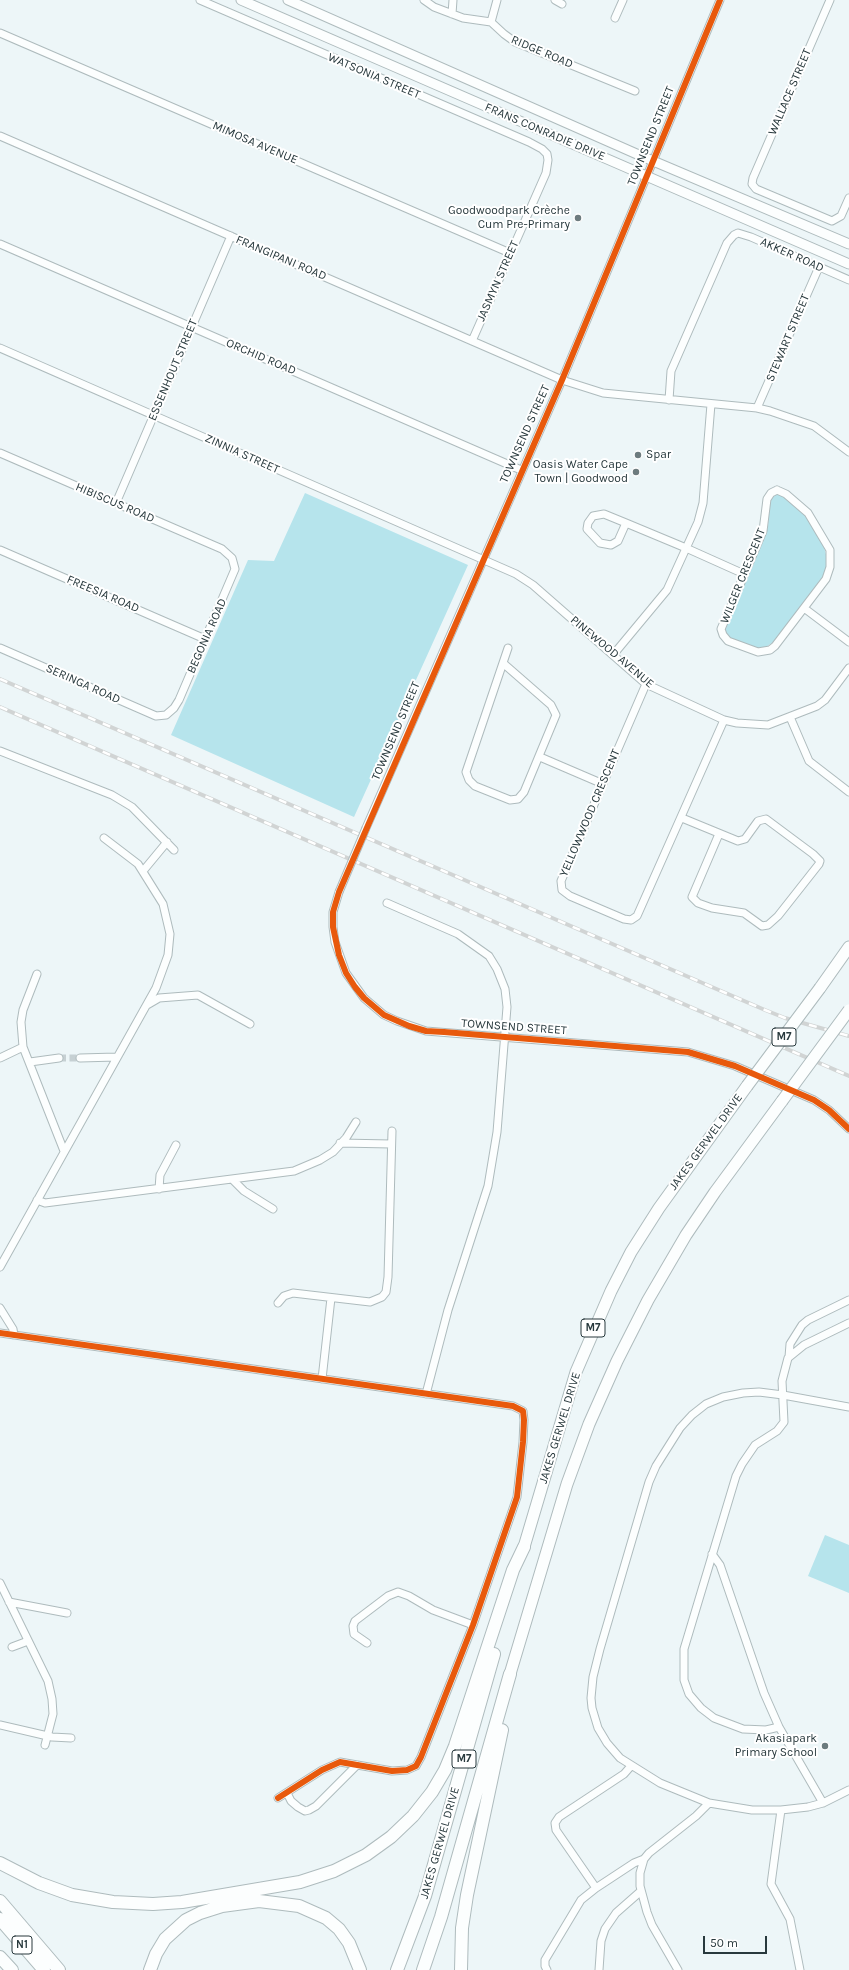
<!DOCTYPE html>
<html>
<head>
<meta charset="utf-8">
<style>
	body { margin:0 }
	#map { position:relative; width:849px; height:1970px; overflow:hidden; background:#edf6f8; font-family:Karla,sans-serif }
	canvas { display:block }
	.scale { position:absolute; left:703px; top:1936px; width:64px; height:18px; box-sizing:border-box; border:2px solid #28393d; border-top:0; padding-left:5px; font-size:12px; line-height:14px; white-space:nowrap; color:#28393d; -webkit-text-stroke:3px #fff; paint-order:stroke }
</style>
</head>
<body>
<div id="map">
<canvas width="849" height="1970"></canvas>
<div class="scale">50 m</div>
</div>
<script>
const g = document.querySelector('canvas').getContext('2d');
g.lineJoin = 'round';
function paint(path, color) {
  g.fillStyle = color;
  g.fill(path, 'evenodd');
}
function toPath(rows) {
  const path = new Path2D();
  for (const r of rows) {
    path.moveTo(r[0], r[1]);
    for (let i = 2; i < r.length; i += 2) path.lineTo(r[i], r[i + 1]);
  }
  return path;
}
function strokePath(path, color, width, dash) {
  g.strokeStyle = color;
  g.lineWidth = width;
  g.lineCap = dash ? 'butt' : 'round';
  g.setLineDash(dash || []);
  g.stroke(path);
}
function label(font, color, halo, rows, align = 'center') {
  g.font = font + ' Karla,sans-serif';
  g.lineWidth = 4;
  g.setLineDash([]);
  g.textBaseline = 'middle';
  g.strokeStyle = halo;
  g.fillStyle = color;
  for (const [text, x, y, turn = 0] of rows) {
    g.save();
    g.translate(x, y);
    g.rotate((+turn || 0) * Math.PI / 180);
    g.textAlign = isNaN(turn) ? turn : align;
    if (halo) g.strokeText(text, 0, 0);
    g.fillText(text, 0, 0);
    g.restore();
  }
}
paint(toPath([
	[305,493,468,565,354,817,171,735,248,560,274,561],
	[777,494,783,495,805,515,824,547,828,562,823,576,776,640,766,647,756,649,729,637,725,630,765,536,768,526,770,502,772,496],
	[825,1535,849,1545,849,1593,808,1576]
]), '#b6e4ec');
strokePath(toPath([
	[59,1058,80,1058]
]), '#c6d0d3', 7, [7, 3.5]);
const minor = toPath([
	[200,0,529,142,542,149,547,154,548,160,546,173,472,341],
	[424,0,434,7,463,18,491,22,504,34,515,42,635,91],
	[555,0,562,4],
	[830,0,753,178,752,184,756,189,832,221,841,216,849,198],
	[452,14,453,0],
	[615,18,623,0],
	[491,22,497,0],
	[0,33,510,253],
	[0,136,562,380,603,393,757,408,770,411,814,426,849,452],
	[0,244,521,470],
	[0,348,516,574,533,585,646,684,724,720,737,723,768,725,817,706,825,700,849,668],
	[669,400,671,371,727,243,734,235,738,233,751,237,849,280],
	[757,408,819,267],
	[0,453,222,549,232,558,235,569,179,700,174,708,166,715,156,716,0,648],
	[777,490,786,494,808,513,830,550,830,567,826,579,775,646,770,650,758,652,728,641,723,635,721,629,763,531,767,499,771,493,777,490],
	[116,503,231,236],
	[626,523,618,541,611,545,600,543,587,529,588,523,593,516,604,514,626,523,686,548,744,574],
	[0,550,205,639],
	[804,608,849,642],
	[613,655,667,590,698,522,703,503,711,404],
	[504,664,551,705,556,715,524,792,518,799,510,800,475,786,469,780,466,772,508,648],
	[646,684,561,881,562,890,570,896,624,919,631,920,637,916,724,720],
	[790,717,809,761,849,792],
	[0,751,112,795,132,807,174,850],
	[540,757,603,784],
	[682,818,738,841,745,839,758,821,766,819,813,854,820,861,819,864,778,916,768,925,762,926,744,913,712,908,698,903,692,897,719,834],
	[366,828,562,380,720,0],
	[143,871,167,842],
	[339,892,333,912,333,927,335,942,346,973,364,998,384,1015,397,1021,426,1031,688,1052,735,1066,814,1100,829,1110,849,1129],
	[387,903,458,934,489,956,497,969,505,989,507,1007,497,1132,488,1186,448,1310,426,1394],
	[37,974,23,1010,21,1022,23,1047,64,1151],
	[147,1005,159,998,198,995,250,1024],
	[0,1058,23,1047],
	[80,1058,116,1057],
	[30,1062,59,1058],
	[340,1143,391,1144],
	[233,1180,244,1191,273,1209],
	[159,1189,160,1175,176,1145],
	[37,1200,45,1203,294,1171,320,1160,333,1152,346,1138,356,1122],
	[0,1267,156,988,168,955,170,934,163,904,138,864,104,838],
	[278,1303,284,1296,293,1293,370,1302,382,1297,386,1292,388,1277,392,1131],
	[0,1308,13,1329,14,1335],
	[0,1333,513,1406,523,1411,524,1420,523,1442,517,1497,473,1625,421,1757,416,1766,407,1770,392,1771,340,1762,322,1770,278,1798],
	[789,1357,790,1344,802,1325,808,1320,849,1300],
	[322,1379,331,1298],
	[849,1407,783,1395,759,1392,743,1393,723,1397,706,1404,692,1415,680,1428,656,1466,649,1482,600,1649,593,1677,591,1698,592,1708,598,1728,607,1743,620,1758,660,1783,709,1803,752,1810,781,1810,808,1807,823,1803,849,1790],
	[712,1554,720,1565,764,1693,779,1727,823,1803],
	[0,1583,48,1681,52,1699,53,1714,45,1745],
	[9,1602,67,1613],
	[367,1643,354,1634,353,1626,355,1621,388,1596,398,1592,409,1596,433,1610,473,1625],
	[12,1647,28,1641],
	[0,1725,52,1737,71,1738],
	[779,1727,766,1730,743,1729,714,1718,701,1708,689,1694,684,1680,684,1649,736,1476,742,1464,755,1445,777,1431,784,1422,782,1381,788,1358,804,1345,849,1323],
	[287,1793,291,1801,298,1807,305,1811,309,1810,316,1806,357,1765],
	[781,1810,771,1884,790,1919,800,1970],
	[596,1888,556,1830,555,1823,559,1817,624,1774,631,1766],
	[547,1970,545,1966,545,1960,581,1900,596,1888,634,1863,644,1859],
	[599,1970,601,1941,605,1929,616,1913,641,1891],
	[678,1970,652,1925,647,1912,640,1886,640,1873,644,1859,649,1853,696,1816,709,1803]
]);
const secondary = toPath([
	[241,0,849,264],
	[288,0,639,155,849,244]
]);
const trunk = toPath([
	[820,988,849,947],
	[524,1547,576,1372,611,1291,631,1252,659,1208,747,1086],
	[510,1674,567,1484,589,1424,617,1361,648,1300,686,1235,715,1192,782,1101]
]);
const motorway = toPath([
	[0,1863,39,1883,72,1895,113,1902,153,1904,182,1902,300,1882,334,1871,366,1855,391,1837,413,1816,432,1792,445,1770,455,1746,513,1570,524,1547],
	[0,1901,59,1970],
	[0,1919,44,1970],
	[0,1957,12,1970],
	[150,1970,156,1954,165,1939,186,1920,200,1913,222,1906,259,1901,299,1906,326,1918,339,1929,349,1943,360,1970],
	[397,1970,425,1896,494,1654],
	[423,1970,441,1917,510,1674],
	[461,1970,462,1928,467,1895,502,1730]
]);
strokePath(minor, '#aebbbd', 9);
strokePath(secondary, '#aebbbd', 11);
strokePath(trunk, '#aebbbd', 13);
strokePath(motorway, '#aebbbd', 14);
strokePath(minor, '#fcfefe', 7);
strokePath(secondary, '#fcfefe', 9);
strokePath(trunk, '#fcfefe', 11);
strokePath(motorway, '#fcfefe', 12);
const rail = toPath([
	[0,679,765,1010,785,1018,849,1036],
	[0,707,849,1076]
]);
strokePath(rail, '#d1d4d4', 4);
strokePath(rail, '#fff', 2.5, [8]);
const minorBridge = toPath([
	[339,892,366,828]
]);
const trunkBridge = toPath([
	[747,1086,820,988],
	[782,1101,849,1010]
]);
strokePath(minorBridge, '#aebbbd', 9, []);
strokePath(trunkBridge, '#aebbbd', 13, []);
strokePath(minorBridge, '#fcfefe', 7);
strokePath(trunkBridge, '#fcfefe', 11);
strokePath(toPath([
	[720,0,562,380,339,892,333,912,333,927,339,955,346,973,355,987,364,998,384,1015,409,1026,426,1031,444,1032,688,1052,735,1066,814,1100,829,1110,849,1129],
	[0,1333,513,1406,523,1411,524,1420,523,1442,517,1497,473,1625,421,1757,416,1766,407,1770,392,1771,340,1762,322,1770,278,1798]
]), '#e8590c', 6);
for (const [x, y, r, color] of [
	[578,218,4,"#6d7b7e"],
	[638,455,4,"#6d7b7e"],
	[636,472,4,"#6d7b7e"],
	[825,1746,4,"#6d7b7e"]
]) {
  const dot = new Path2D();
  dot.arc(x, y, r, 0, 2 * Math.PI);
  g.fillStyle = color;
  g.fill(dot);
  strokePath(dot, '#fff', 1.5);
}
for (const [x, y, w] of [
	[784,1037,24],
	[593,1328,24],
	[464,1759,24],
	[22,1945,20]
]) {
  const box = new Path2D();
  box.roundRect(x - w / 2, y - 9, w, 18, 3);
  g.fillStyle = '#fff';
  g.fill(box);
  strokePath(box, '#28393d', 1);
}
label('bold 11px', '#28393d', null, [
	["M7",784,1037],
	["M7",593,1328],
	["M7",464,1759],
	["N1",22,1945]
]);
label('12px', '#28393d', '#fff', [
	["RIDGE ROAD",542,52,23],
	["WATSONIA STREET",374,76,23],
	["WALLACE STREET",790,92,-67],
	["FRANS CONRADIE DRIVE",545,132,23],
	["TOWNSEND STREET",651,136,-68],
	["MIMOSA AVENUE",255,143,23],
	["AKKER ROAD",792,255,24],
	["FRANGIPANI ROAD",281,258,23],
	["JASMYN STREET",498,281,-66],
	["STEWART STREET",788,338,-67],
	["ORCHID ROAD",261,357,23],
	["ESSENHOUT STREET",173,370,-67],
	["TOWNSEND STREET",525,434,-66],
	["ZINNIA STREET",242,454,24],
	["HIBISCUS ROAD",115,503,23],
	["WILGER CRESCENT",743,576,-68],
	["FREESIA ROAD",103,594,23],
	["BEGONIA ROAD",207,636,-66],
	["PINEWOOD AVENUE",612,652,40],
	["SERINGA ROAD",83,684,24],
	["TOWNSEND STREET",396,731,-67],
	["YELLOWWOOD CRESCENT",590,813,-67],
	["TOWNSEND STREET",514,1027,4],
	["JAKES GERWEL DRIVE",706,1142,-54],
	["JAKES GERWEL DRIVE",560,1428,-73],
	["JAKES GERWEL DRIVE",440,1843,-74]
]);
label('12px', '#28393d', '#fff', [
	["Goodwoodpark Crèche",570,211],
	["Cum Pre-Primary",570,225],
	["Spar",646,455,"left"],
	["Oasis Water Cape",628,465],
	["Town | Goodwood",628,479],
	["Akasiapark",817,1739],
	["Primary School",817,1753]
], 'right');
</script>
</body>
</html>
